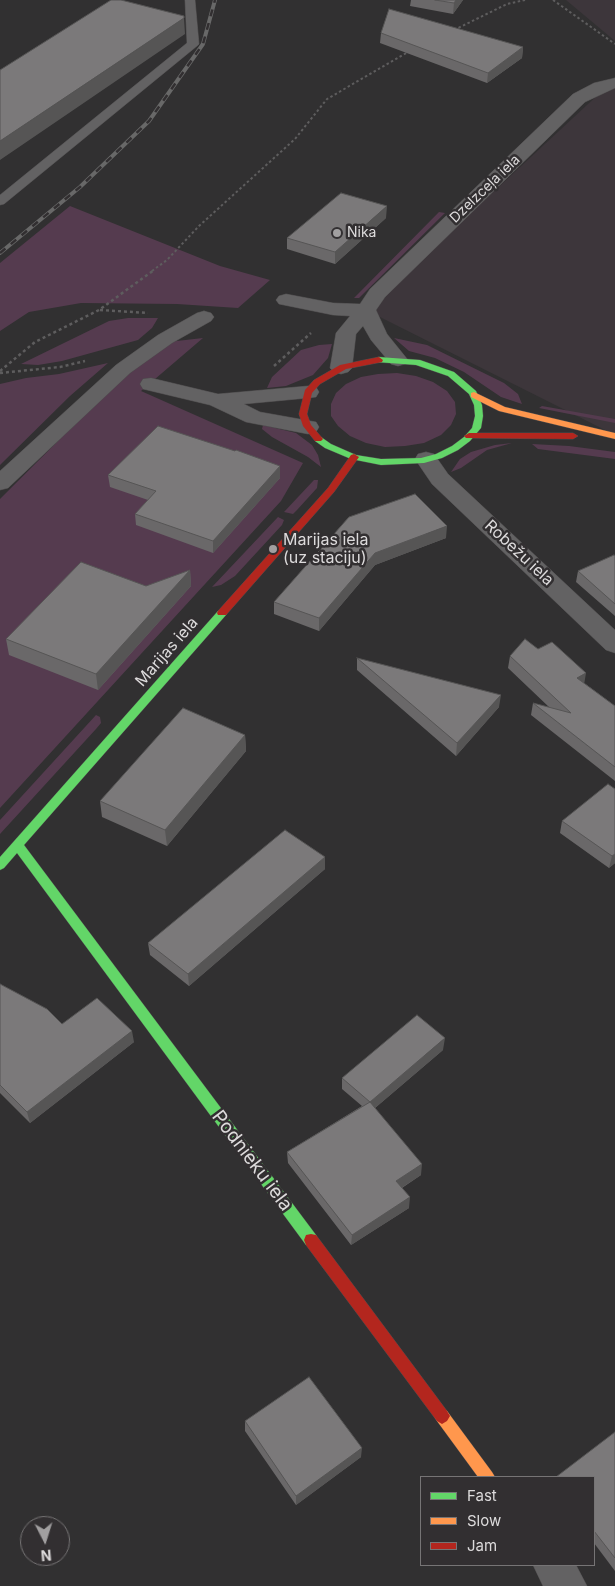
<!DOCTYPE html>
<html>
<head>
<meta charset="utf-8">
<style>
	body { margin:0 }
	#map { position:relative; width:615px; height:1586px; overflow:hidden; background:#313031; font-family:Inter,sans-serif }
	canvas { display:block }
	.legend { position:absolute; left:420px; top:1476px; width:175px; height:90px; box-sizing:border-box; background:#322f31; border:1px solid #767475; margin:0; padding:6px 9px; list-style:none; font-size:15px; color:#dddbdc }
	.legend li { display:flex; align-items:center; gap:10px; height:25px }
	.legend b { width:25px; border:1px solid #767475 }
	.north { position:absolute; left:20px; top:1516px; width:50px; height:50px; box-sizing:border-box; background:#322f31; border:1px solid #767475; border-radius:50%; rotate:175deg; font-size:14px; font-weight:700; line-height:20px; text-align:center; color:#dddbdc }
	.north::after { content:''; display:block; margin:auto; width:18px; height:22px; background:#a19fa0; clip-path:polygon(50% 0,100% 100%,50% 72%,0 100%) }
</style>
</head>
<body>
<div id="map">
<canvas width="615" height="1586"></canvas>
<ul class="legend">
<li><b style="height:6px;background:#63d668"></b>Fast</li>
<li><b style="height:6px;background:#ff974d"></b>Slow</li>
<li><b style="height:6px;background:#b3261e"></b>Jam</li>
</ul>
<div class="north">N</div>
</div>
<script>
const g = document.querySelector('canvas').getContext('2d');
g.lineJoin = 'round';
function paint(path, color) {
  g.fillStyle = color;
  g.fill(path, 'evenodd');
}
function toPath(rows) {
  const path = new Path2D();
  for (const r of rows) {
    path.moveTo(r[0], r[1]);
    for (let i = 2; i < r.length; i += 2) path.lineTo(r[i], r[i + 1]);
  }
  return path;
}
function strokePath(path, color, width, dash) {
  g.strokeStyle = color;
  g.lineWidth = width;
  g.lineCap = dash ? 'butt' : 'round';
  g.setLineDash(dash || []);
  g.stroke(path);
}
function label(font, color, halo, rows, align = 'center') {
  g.font = font + ' Inter,sans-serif';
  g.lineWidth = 5;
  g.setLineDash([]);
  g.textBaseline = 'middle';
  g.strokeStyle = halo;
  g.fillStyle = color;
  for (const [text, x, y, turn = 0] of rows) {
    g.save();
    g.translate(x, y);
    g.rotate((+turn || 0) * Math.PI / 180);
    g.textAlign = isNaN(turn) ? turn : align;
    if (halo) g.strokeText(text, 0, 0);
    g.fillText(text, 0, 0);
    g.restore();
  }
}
paint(toPath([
	[566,0,615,0,615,41],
	[615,79,615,435,366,310]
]), '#3d363b');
paint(toPath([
	[70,206,220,266,270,280,238,308,177,304,81,303,29,312,0,331,0,263],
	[439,212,445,213,359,298,354,298],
	[128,318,158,318,152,328,138,340,62,361,38,365,21,364,109,321],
	[203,338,141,391,303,463,281,501,0,808,0,499,115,384,168,342],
	[394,338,427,345,504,383,518,394,522,404,501,397,464,372,435,358,409,351],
	[332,344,328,358,313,375,286,386,267,388,272,377,301,350,319,345],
	[108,363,70,396,0,465,0,384,26,378,59,374],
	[397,373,416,376,433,382,447,391,455,402,456,414,451,425,441,435,424,443,405,446,385,447,366,443,350,436,338,426,331,416,331,404,336,393,346,384,361,377,378,374],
	[542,406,615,419,615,423,539,408],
	[263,425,296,433,312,445,318,455,321,467,308,457,272,437,262,429],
	[512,443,487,450,461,468,451,472,460,459,471,452,495,445],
	[532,444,569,446,615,452,615,459,538,449],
	[314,480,318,480,317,488,297,510,293,514,284,512],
	[278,517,284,520,282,525,235,576,221,585,212,587],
	[96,715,100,717,101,723,96,729,0,834,0,820]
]), '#553b4f');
const lane = toPath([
	[185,0,195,0,199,44,197,46,4,204,0,205,0,195,187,43,185,0]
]);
const street = toPath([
	[615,78,615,88,585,102,385,297,376,310,387,334,408,360,405,364,398,366,391,364,371,340,363,326,356,334,352,368,348,372,341,374,334,372,330,368,336,333,350,316,333,315,279,304,276,300,279,296,286,294,333,303,360,304,370,289,573,94,594,83,615,78],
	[204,311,211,313,214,317,211,321,172,343,130,373,8,488,0,490,0,471,116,365,158,335,197,313,204,311],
	[151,378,218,394,308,386,316,387,319,392,316,397,308,398,244,404,260,412,316,422,319,427,316,432,308,434,246,422,210,405,143,389,140,384,143,379,151,378],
	[426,452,434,454,448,474,615,630,615,653,606,650,432,484,415,459,418,454,426,452],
	[533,1565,576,1565,587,1586,543,1586,533,1565]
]);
const fast = toPath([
	[379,357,420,360,454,372,476,391,482,405,483,416,481,428,470,441,458,450,442,458,424,463,381,465,351,459,325,448,315,441,315,437,321,437,331,444,356,455,381,459,421,458,436,454,452,446,464,437,472,428,475,416,474,405,469,394,448,376,416,365,376,362,375,360,379,357],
	[222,610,226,611,227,613,226,615,24,845,316,1235,318,1240,316,1245,311,1246,306,1245,17,853,4,868,0,870,0,857,218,611,222,610]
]);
const slow = toPath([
	[474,392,505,407,615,433,615,439,499,411,471,397,471,393,474,392],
	[442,1408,447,1411,492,1472,495,1477,478,1477,437,1421,434,1416,437,1411,442,1408]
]);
const jam = toPath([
	[379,357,383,360,382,362,346,369,320,384,312,393,307,414,311,425,323,439,321,441,315,441,303,426,299,414,305,390,314,380,340,365,379,357],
	[469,433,573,433,578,436,573,439,466,438,464,436,469,433],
	[354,454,359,457,334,492,226,615,218,615,217,613,218,611,328,488,351,455,354,454],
	[311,1234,316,1235,447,1411,450,1416,447,1421,442,1424,437,1421,306,1245,304,1240,306,1235,311,1234]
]);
strokePath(lane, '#4d4b4c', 1);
strokePath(street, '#4d4b4c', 1);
strokePath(fast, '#4d4b4c', 1);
strokePath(slow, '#4d4b4c', 1);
strokePath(jam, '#4d4b4c', 1);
strokePath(toPath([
	[553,0,615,44],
	[454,30,507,4,525,0],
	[152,271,167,260,199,226,295,139,327,99,408,52]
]), '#5e5d5e', 2, [2.5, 2.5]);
strokePath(toPath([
	[100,310,148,313],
	[274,366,311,333],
	[0,371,35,342,99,310,154,270],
	[0,373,60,367,85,361]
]), '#5e5d5e', 2.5, [3, 3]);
paint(lane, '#636263');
paint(street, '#636263');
paint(fast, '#63d668');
paint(slow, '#ff974d');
paint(jam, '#b3261e');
const rail = toPath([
	[0,253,80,187,149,121,203,44,215,0]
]);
strokePath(rail, '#686868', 4);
strokePath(rail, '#322f31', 2.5, [7]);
paint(toPath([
	[411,0,463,0,453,14,410,6],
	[381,33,523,47,522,58,487,83,380,43],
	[386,218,335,264,287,249,287,238],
	[280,466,280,478,213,553,136,525,135,514,148,500,110,487,108,475],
	[349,517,446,538,375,565,319,631,274,614,274,602],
	[615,556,615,616,576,582,578,571],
	[190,570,191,586,98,690,9,655,6,639],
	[510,656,584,683,615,706,615,781,531,715,533,703,550,708,508,668],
	[357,658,499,707,456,756,357,670],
	[245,735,246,751,167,846,102,817,100,801],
	[615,789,615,863,609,868,560,833,562,821],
	[325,857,325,869,189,986,150,955,148,943],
	[0,984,62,1024,134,1042,30,1123,0,1093],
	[443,1050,375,1108,421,1175,402,1188,409,1208,351,1245,288,1163,287,1152,362,1106,342,1089,342,1078],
	[245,1421,361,1457,296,1505,245,1431],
	[615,1432,615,1571,594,1543,594,1477]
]), '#6a6869');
paint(toPath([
	[456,0,463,0,453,14,454,3],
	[184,18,185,34,0,160,0,141],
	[523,47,522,58,487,83,488,73],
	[387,206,386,218,335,264,335,252],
	[280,466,280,478,213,553,213,541],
	[447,526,446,538,375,565,319,631,319,618,375,553],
	[190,570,191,586,98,690,96,674],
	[586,673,584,685,577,678],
	[501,695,499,707,456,756,457,743],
	[245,735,246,751,167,846,165,830],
	[615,854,615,863,609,868,612,856],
	[325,857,325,869,189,986,188,974],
	[132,1031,134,1042,30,1123,27,1112],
	[445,1038,443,1050,369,1113,370,1102],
	[422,1164,421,1175,395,1192,396,1181],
	[410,1197,409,1208,351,1245,352,1235],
	[362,1448,361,1457,296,1505,296,1496]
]), '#565555');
const building = toPath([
	[111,0,121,0,184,16,184,18,0,141,0,70,111,0],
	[435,0,456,0,454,3,435,0],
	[389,9,523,47,488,73,381,33,389,9],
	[341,193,387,206,335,252,287,238,341,193],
	[158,426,235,451,236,450,280,466,213,541,135,514,156,491,108,475,158,426],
	[415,494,447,526,375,553,319,618,274,602,349,517,415,494],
	[614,555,615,556,615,604,578,571,614,555],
	[81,562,146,586,190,570,96,674,6,639,81,562],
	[525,639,538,649,552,642,586,673,577,678,615,706,615,767,533,703,571,713,510,656,525,639],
	[357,658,501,695,457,743,357,658],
	[183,708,245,735,165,830,100,801,183,708],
	[608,784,615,789,615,854,612,856,562,821,608,784],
	[285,830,325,857,188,974,148,943,285,830],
	[0,984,47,1009,62,1024,97,998,132,1031,27,1112,0,1085,0,984],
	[417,1015,445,1038,370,1102,422,1164,396,1181,410,1197,352,1235,287,1152,370,1102,342,1078,417,1015],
	[309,1377,362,1448,296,1496,245,1421,309,1377],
	[615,1432,615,1558,594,1531,594,1477,556,1477,615,1432]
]);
paint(building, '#7b797a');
strokePath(building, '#565555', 1);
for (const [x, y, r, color] of [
	[337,233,5,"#a19fa0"],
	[273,549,5,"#a19fa0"]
]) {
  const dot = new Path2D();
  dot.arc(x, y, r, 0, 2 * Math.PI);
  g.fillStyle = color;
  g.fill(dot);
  strokePath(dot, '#322f31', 2);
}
label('14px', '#dddbdc', '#322f31', [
	["Dzelzceļa iela",485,189,-44]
]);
label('14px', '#dddbdc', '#322f31', [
	["Nika",347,233]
], 'left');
label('16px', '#dddbdc', '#322f31', [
	["Marijas iela",283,540],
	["(uz staciju)",283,558]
], 'left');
label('16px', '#dddbdc', '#322f31', [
	["Robežu iela",519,553,43],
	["Marijas iela",167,652,-49]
]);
label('19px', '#dddbdc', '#322f31', [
	["Podnieku iela",252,1161,53]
]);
</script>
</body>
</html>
